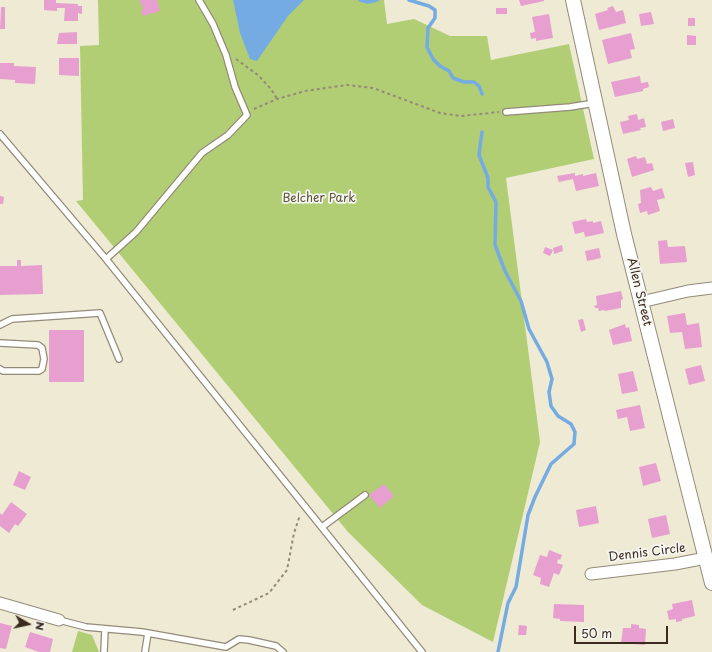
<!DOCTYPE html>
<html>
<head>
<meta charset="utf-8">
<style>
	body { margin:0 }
	#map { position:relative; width:712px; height:652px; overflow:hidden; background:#eeead4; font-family:"Playpen Sans",sans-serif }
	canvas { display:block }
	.north { position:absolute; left:8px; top:604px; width:40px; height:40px; -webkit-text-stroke:3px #f6f6f2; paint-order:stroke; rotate:99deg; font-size:11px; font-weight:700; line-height:16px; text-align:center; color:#3b2a1e }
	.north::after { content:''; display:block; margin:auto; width:14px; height:18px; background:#3b2a1e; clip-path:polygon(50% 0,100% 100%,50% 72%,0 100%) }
	.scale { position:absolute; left:574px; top:626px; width:94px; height:18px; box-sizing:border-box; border:2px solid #3b2a1e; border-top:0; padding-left:5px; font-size:12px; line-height:14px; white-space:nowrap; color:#3b2a1e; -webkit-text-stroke:3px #f6f6f2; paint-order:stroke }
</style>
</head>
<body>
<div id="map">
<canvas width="712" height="652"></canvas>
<div class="north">N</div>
<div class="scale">50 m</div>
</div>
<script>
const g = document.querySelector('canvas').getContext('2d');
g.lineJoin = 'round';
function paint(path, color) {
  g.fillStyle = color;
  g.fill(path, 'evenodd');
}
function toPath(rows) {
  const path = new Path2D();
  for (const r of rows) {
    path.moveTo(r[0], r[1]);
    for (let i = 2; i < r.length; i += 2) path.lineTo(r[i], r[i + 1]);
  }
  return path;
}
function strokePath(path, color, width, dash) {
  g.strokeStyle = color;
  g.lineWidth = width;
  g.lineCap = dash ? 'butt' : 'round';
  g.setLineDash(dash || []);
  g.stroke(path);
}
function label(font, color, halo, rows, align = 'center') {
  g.font = font + ' "Playpen Sans",sans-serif';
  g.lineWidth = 3.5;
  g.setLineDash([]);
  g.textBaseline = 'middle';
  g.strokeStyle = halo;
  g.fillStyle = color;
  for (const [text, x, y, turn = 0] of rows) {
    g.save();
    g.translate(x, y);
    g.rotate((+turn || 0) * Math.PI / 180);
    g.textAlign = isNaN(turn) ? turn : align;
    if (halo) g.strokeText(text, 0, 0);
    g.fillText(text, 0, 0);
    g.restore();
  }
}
paint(toPath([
	[98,0,384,0,387,24,414,19,450,36,487,36,491,60,569,44,594,159,506,178,540,442,493,642,422,605,348,532,76,201,83,200,80,46,99,45],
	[78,631,92,635,99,652,72,652]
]), '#b1ce75');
paint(toPath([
	[233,0,304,0,288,16,257,61,250,59,240,33]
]), '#75abe3');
strokePath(toPath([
	[360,0,368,2,377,0],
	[409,0,429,6,435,10,435,18,428,28,427,47,433,59,440,66,449,71,453,78,464,82,474,82,479,86,482,94],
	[482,132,479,155,488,178,488,187,496,202,495,245,505,271,521,301,529,329,547,362,552,379,549,392,551,406,558,416,571,424,575,432,574,444,551,464,535,497,528,515,516,587,508,603,498,652]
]), '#75abe3', 3.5);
paint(toPath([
	[44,0,56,0,56,3,78,4,78,6,82,6,82,14,78,13,78,21,64,21,65,8,57,8,57,11,44,10],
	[139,0,157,0,160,11,143,16,141,10,144,9],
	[519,0,544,0,544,1,521,6],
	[613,6,616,12,623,10,626,23,599,30,595,14,608,10,607,8],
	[1,7,5,7,5,29,0,29],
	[496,8,507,8,507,14,496,14],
	[651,12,654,24,641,26,639,14],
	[549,14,553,38,536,41,536,38,531,39,530,33,535,32,532,17],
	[688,18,695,18,695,26,688,26],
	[77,32,77,44,57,44,59,33],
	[631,33,635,49,630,50,632,58,608,64,602,40],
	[687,35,696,36,696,45,687,45],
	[59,58,79,58,79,76,59,75],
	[0,63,14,63,14,66,36,67,35,84,15,83,15,80,0,79],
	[640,76,641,83,648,82,649,87,643,89,643,91,615,97,611,82],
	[637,114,638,120,644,118,646,127,640,128,641,130,623,134,620,122,629,120,628,116],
	[673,119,675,128,663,131,661,122],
	[636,156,637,159,645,157,647,164,652,163,654,170,632,177,627,159],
	[693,162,695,175,688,177,685,163],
	[575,173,575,176,583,174,583,176,596,173,599,186,576,191,573,179,559,182,557,176],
	[651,187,653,191,662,188,665,198,657,200,660,211,648,215,647,211,640,213,638,204,641,203,640,190],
	[0,196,4,197,3,204,0,204],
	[586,219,587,222,593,221,593,223,601,221,604,233,585,237,584,232,575,234,572,222],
	[667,240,668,247,685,246,687,262,660,264,658,241],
	[562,245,563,251,554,254,553,248],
	[545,247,553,250,550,256,543,253],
	[599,248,601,258,587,261,585,251],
	[17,260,21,260,21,266,42,265,43,294,0,295,0,266,17,266],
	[621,291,623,299,621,300,621,308,605,311,604,310,599,311,598,308,595,308,594,306,597,305,596,296],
	[685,313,687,325,699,323,702,347,685,349,682,332,670,333,667,316],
	[583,319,586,330,581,332,578,320],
	[625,324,626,328,629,327,632,341,613,345,609,330],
	[49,330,84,330,84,382,49,382],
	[701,365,705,381,689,385,685,369],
	[633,371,638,391,622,394,618,374],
	[640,405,645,428,630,431,627,417,618,419,616,410],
	[656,463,661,481,643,486,639,467],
	[19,471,31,477,25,490,13,485],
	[384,484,394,496,380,508,369,495],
	[11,502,27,514,18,526,15,524,9,533,0,526,0,513,2,515],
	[596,506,599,523,579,527,576,510],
	[666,515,670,534,652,538,648,519],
	[549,550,562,555,560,560,558,559,557,563,563,565,559,575,554,573,549,587,540,584,541,578,533,575,540,555,547,557],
	[692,600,695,616,682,619,682,621,676,622,676,619,669,620,667,611,673,609,672,604],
	[554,604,584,605,584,622,560,621,560,619,553,618],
	[0,623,12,626,6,649,0,648],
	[631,624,639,625,639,628,646,629,645,645,621,643,623,628,631,628],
	[519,625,527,626,526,635,518,635],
	[30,632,53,639,50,652,39,652,25,647]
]), '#e69fcf');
const service = toPath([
	[506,112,570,107,595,103],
	[0,134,106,259,422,652],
	[106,259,136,232,202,153,228,135,247,115,235,87,226,55,213,24,199,0],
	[0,325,12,319,100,313,119,359],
	[0,343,38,345,42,348,44,359,42,369,39,371,3,371,0,369],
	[322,527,365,495],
	[59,620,86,627,142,632,226,647,239,639,249,640,276,646,283,652],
	[104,652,105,629],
	[145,652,148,633]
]);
const minor = toPath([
	[641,302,688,291,712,288],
	[591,574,675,564,706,558],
	[0,603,59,620]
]);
const tertiary = toPath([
	[573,0,624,234,712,583]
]);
strokePath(service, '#948a79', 8);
strokePath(minor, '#948a79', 13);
strokePath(tertiary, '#948a79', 16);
strokePath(toPath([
	[236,59,258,75,271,89,277,99],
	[254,109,277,99,305,91,347,85,373,88,440,113,461,116,499,112],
	[233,610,269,593,287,570,294,533,300,515]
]), '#948a79', 2, [3, 3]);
strokePath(service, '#fff', 5.5);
strokePath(minor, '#fff', 11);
strokePath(tertiary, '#fff', 14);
label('12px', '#585334', '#f6f6f2', [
	["Belcher Park",319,199]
]);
label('12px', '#3b2a1e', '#f6f6f2', [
	["Allen Street",639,292,76],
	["Dennis Circle",647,553,-7]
]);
</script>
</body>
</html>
